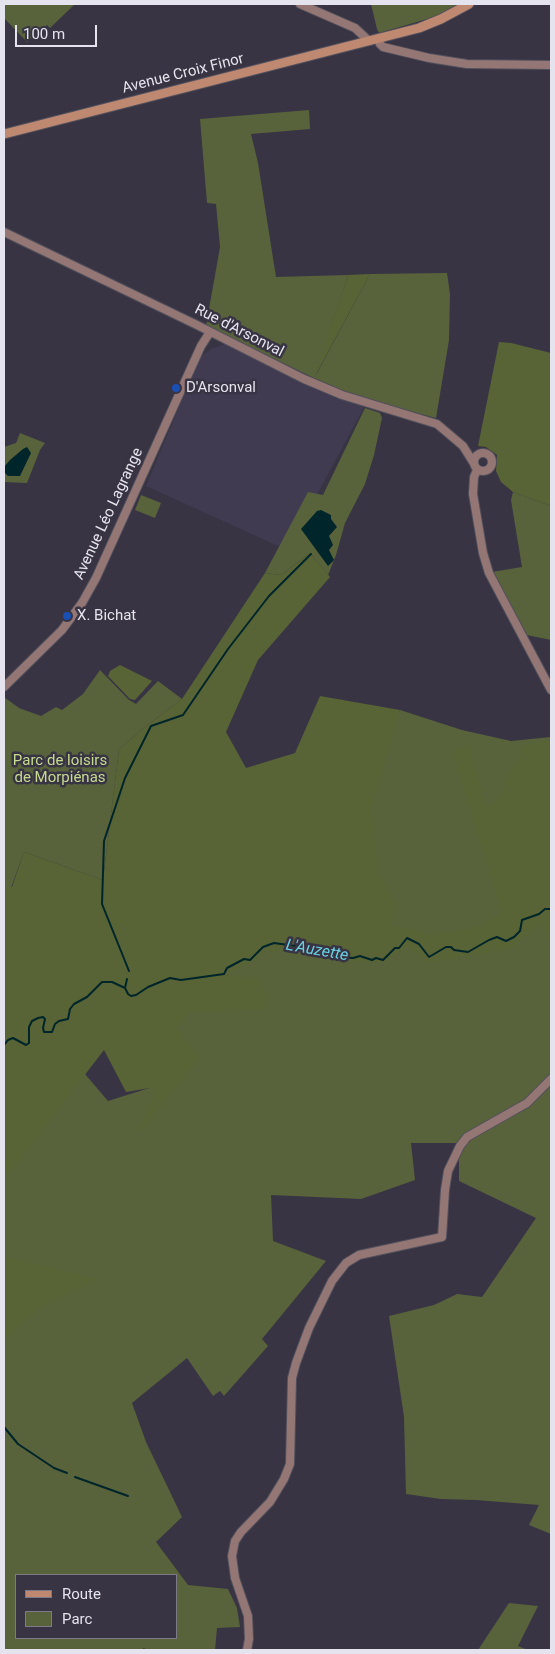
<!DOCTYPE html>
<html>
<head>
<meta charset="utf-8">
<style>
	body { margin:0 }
	#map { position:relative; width:555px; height:1654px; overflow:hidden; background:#383443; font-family:Roboto,sans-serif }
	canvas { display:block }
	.frame { position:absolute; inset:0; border:5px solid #e5e3ed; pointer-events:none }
	.legend { position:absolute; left:15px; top:1574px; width:162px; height:65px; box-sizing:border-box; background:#383443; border:1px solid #7d7a87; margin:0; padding:6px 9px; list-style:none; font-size:15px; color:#e5e3ed }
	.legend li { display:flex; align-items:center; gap:10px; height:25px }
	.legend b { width:25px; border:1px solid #7d7a87 }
	.scale { position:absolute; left:15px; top:25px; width:82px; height:22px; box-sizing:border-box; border:2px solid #e5e3ed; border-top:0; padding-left:6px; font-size:15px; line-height:18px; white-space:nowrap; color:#e5e3ed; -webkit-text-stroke:4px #383443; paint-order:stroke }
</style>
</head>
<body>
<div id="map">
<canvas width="555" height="1654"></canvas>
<div class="frame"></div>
<ul class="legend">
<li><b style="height:6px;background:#be8871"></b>Route</li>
<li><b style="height:14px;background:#58633c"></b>Parc</li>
</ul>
<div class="scale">100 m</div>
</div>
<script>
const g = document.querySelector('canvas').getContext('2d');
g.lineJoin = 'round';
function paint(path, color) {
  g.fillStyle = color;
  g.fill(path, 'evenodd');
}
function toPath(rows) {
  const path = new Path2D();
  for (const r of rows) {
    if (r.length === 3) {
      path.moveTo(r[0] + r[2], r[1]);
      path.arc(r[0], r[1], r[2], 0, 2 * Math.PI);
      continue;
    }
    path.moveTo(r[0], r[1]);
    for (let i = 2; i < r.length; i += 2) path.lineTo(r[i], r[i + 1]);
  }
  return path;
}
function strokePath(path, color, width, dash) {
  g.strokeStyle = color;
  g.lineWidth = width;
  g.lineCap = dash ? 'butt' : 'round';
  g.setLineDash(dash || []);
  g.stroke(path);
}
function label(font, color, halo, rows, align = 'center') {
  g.font = font + ' Roboto,sans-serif';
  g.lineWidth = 5;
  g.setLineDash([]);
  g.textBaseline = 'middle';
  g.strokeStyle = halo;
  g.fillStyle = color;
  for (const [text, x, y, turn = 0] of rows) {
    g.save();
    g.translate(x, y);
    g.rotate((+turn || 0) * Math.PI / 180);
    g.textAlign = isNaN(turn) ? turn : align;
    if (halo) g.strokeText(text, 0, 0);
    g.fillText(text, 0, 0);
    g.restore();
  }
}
paint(toPath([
	[225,344,364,407,306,515,278,546,146,486,200,357,211,349]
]), '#403b50');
paint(toPath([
	[4,4,75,4,50,28,47,25,27,42,4,18],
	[371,4,461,4,444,14,379,33,377,29],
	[309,110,310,129,251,134,258,163,276,277,348,275,316,375,370,274,447,273,450,294,449,340,436,418,363,399,314,378,206,326,220,247,216,204,207,203,200,119],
	[365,408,380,413,382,418,374,455,365,484,345,523,336,555,328,575,310,553,281,575,265,573,308,492,323,495],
	[20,433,45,443,40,450,27,483,4,482,4,447,16,443],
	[513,492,551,506,551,640,527,635,492,572,522,567,511,500],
	[141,495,161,503,155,518,135,510],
	[100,670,129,700,136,704,158,681,182,699,145,727,119,749,103,880,24,852,11,888,4,885,4,697,19,708,41,716,56,707,62,710,83,694],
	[400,710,462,730,511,741,551,737,551,1534,529,1525,539,1505,476,1500,441,1499,406,1494,404,1417,389,1316,434,1305,457,1294,482,1297,536,1218,459,1181,459,1143,411,1143,415,1180,361,1199,271,1195,273,1241,326,1261,262,1339,268,1346,224,1396,220,1391,213,1396,187,1358,132,1403,146,1442,182,1517,156,1542,188,1585,228,1589,237,1608,240,1627,217,1628,215,1650,149,1650,143,1648,143,1650,4,1650,4,1155,26,1113,85,1074,108,1101,162,1084,161,1013,243,977,226,977,337,871],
	[16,1575,176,1575,176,1638,16,1638],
	[509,1603,538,1606,518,1646,528,1650,478,1650]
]), '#58633c');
paint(toPath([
	[370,274,314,378,348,275],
	[499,342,511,343,551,353,551,506,513,492,501,482,496,471,497,455,486,447,478,446],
	[310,553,330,577,258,660,226,732,246,768,295,753,320,696,400,710,371,808,379,876,396,904,391,925,434,935,477,927,502,913,452,751,469,744,486,808,497,800,525,745,551,740,551,945,542,923,509,949,429,962,407,946,384,962,350,961,320,957,295,950,266,952,227,976,257,977,268,995,265,1010,191,1011,176,1028,199,1058,138,1135,156,1087,126,1092,104,1050,4,1180,4,885,12,887,24,852,103,880,119,749,145,727,182,699,265,573,281,575],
	[120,665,152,681,135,700,130,699,108,676,110,671],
	[4,1257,99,1279,39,1308,4,1340]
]), '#586436');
paint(toPath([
	[27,447,31,453,20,476,8,476,4,472,4,467,10,460,23,449],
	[321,510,331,515,331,519,337,527,329,536,333,545,329,550,334,560,328,566,301,529,317,511]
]), '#00252a');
strokePath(toPath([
	[129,971,102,904,104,841,125,778,151,726,183,715,228,649,269,596,311,554],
	[125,988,127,979],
	[4,1045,8,1040,13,1038,26,1045,29,1043,29,1027,32,1021,38,1018,43,1017,45,1019,43,1028,44,1032,52,1032,55,1024,59,1021,68,1019,70,1009,74,1004,87,997,102,982,112,982,125,988,128,994,131,996,136,995,148,987,170,978,181,980,224,974,227,968,244,959,250,960,263,947,274,943,296,946,319,954,327,952,338,957,353,958,360,956,372,960,376,958,383,960,395,948,399,948,407,938,419,944,429,957,446,947,451,947,454,950,468,952,489,940,497,937,506,941,514,937,520,931,522,920,539,914,545,909,551,909],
	[4,1427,18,1444,54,1468,67,1473],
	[75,1477,128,1496]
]), '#00252a', 2);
const secondary = toPath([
	[300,4,355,28,369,41],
	[378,39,380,44,383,47,429,58,467,64,551,65],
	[4,232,197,325,304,379,342,395,437,424,463,446,473,462],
	[483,462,9],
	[477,470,474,477,473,494,483,553,489,573,551,690],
	[4,687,62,630,82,603,96,578,201,346,210,332],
	[247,1650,249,1639,248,1616,235,1578,232,1556,235,1541,241,1532,270,1502,284,1479,290,1464,292,1378,296,1363,309,1328,332,1281,346,1263,359,1255,442,1237,445,1190,448,1171,460,1146,467,1137,527,1103,551,1079]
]);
const primary = toPath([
	[4,134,419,28,441,19,469,4]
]);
strokePath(secondary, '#52505d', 10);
strokePath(primary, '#52505d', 11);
strokePath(secondary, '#947774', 8);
strokePath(primary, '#be8871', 9);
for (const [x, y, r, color] of [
	[176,388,5,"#1a4fb4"],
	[67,616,5,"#1a4fb4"]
]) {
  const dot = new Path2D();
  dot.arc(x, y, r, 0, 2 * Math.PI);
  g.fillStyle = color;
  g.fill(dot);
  strokePath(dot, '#383443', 2);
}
label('15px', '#e5e3ed', '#383443', [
	["Avenue Croix Finor",183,74,-14],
	["Rue d'Arsonval",239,331,27],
	["Avenue Léo Lagrange",109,514,-65]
]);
label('15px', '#e5e3ed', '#383443', [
	["D'Arsonval",186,388],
	["X. Bichat",77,616]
], 'left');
label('15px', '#c5da8f', '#383443', [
	["Parc de loisirs",60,761],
	["de Morpiénas",60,778]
]);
label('italic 16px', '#68d1e3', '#383443', [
	["L'Auzette",317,951,10]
]);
</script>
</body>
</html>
